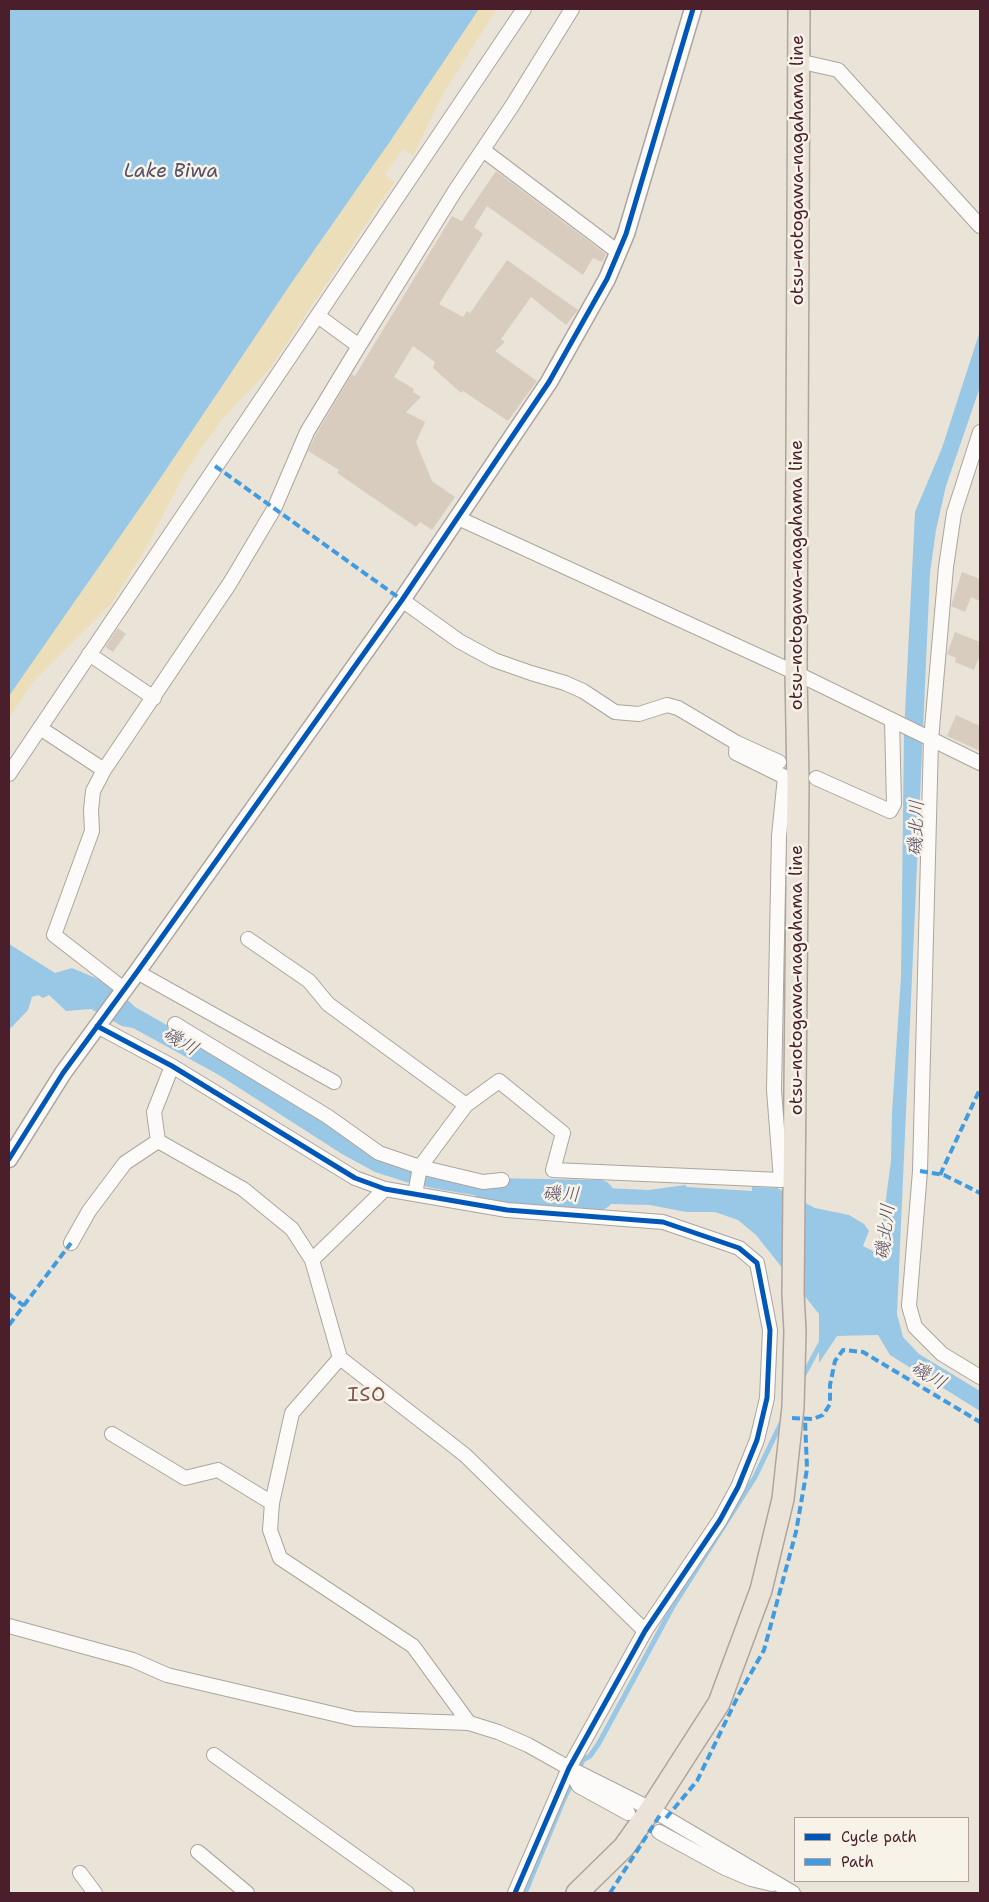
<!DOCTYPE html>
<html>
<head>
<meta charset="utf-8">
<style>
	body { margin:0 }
	#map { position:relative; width:989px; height:1902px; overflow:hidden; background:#eae4d8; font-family:"Shantell Sans",sans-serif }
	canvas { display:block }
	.frame { position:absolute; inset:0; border:10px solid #4a1f2b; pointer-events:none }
	.legend { position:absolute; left:794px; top:1817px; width:175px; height:65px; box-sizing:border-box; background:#f7f3e8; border:1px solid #b29e9c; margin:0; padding:6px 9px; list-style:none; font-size:15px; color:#4a1f2b }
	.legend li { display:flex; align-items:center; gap:10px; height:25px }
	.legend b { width:25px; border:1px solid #b29e9c }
</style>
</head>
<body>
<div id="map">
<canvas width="989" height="1902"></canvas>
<div class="frame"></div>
<ul class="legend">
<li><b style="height:6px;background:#0057b8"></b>Cycle path</li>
<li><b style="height:6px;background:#409be1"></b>Path</li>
</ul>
</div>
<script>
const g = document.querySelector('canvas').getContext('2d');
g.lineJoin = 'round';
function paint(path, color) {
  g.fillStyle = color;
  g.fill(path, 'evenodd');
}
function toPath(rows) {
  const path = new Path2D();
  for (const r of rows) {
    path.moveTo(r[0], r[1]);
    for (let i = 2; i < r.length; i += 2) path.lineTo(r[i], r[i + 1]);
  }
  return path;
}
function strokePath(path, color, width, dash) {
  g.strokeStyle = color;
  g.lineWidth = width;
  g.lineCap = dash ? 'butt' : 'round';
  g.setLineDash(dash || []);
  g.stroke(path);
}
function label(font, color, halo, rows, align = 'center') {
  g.font = font + ' "Shantell Sans","Klee One",sans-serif';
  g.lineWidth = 5;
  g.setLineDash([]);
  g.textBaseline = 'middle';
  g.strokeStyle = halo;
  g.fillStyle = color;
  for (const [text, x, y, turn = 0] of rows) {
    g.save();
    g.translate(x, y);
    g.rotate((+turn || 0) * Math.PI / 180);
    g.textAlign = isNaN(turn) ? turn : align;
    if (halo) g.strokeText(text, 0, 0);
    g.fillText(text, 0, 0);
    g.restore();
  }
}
paint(toPath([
	[479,9,497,9,444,92,413,156,403,149,385,175,394,182,268,371,222,419,187,469,147,546,111,604,33,682,9,718,9,696,153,489,290,285,391,140]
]), '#ecdeb8');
paint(toPath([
	[9,9,479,9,391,140,290,285,153,489,9,696],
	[980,331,980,387,946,486,936,530,930,573,897,1314,903,1337,919,1354,980,1391,980,1411,890,1355,878,1335,837,1336,819,1363,819,1314,756,1235,738,1220,715,1212,686,1212,650,1205,575,1203,575,1199,559,1198,560,1186,649,1190,685,1185,687,1187,752,1191,752,1187,777,1188,815,1208,849,1215,864,1224,869,1231,863,1246,875,1252,882,1228,891,1161,892,1112,901,977,904,733,915,512,942,448],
	[9,944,55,973,72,968,112,985,135,1007,209,1049,372,1154,491,1185,531,1186,530,1199,491,1198,437,1189,406,1182,375,1172,342,1154,219,1075,133,1028,122,1026,91,1009,66,1011,49,995,43,998,38,995,32,997,28,1010,9,1030]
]), '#99c7e6');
strokePath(toPath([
	[801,1380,822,1341],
	[578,1771,583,1760,590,1756,599,1743,672,1608,755,1477,784,1417],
	[525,1893,564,1799,573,1781]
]), '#99c7e6', 5);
strokePath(toPath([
	[490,1193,599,1195]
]), '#99c7e6', 30);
paint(toPath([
	[496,171,606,254,602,262,593,258,583,275,487,206,474,227,483,234,439,304,463,317,467,311,470,313,507,260,578,310,566,325,531,297,501,339,505,342,495,351,537,381,508,421,463,391,461,393,433,368,435,362,413,346,394,377,414,389,413,392,421,397,406,412,425,422,416,442,432,481,455,497,432,530,420,522,416,527,337,473,339,470,308,451,315,436,352,374,355,376,452,216,462,221],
	[962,572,980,579,980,601,971,597,965,612,951,606],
	[118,628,126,634,113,652,105,647],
	[955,632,980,642,980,655,974,670,955,662,956,658,947,654],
	[956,715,980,726,980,751,947,736]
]), '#d8ccbf');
const minor = toPath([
	[798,61,838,70,980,226],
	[483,150,618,252],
	[318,316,359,346],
	[980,432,954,513,946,567,931,740,920,1171,909,1306,915,1327,942,1354,980,1377],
	[458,518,796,673,980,763],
	[402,600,459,641,494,660,531,673,565,683,583,691,615,712,639,714,667,705,678,708,737,743,779,762],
	[89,654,154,698],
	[40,728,104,770],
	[737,743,736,753,793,781],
	[9,774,524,9],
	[816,778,890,811,894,804,892,720],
	[248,939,309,981,328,1004,466,1105,420,1167,415,1194],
	[137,972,334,1082],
	[125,990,54,935,92,831,91,810,93,791,104,770,230,583,274,509,307,432,359,346,455,191,512,106,572,9],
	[175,1024,327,1116,379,1153,420,1167,483,1182,502,1180],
	[97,1026,172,1066,355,1178,385,1189,507,1210,663,1222,739,1248,757,1263,770,1330,767,1398,757,1440,738,1487,720,1520,645,1631,569,1768,515,1893],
	[466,1105,499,1081,563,1133,553,1170,781,1180,774,1090,779,836,785,777],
	[158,1141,154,1112,172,1066],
	[71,1243,89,1211,125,1163,158,1141,243,1189,292,1229,312,1260],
	[340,1358,312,1260,385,1189],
	[112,1434,185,1478,218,1470,272,1503],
	[9,1626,133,1660,167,1675,355,1719,469,1723,498,1732,528,1745,569,1768,651,1809,793,1893],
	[469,1723,413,1646,280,1558,270,1530,272,1503,292,1413,340,1358,465,1455,645,1631],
	[214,1755,407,1893],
	[569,1768,579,1786,628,1813],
	[659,1832,725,1868,751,1879,772,1884],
	[198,1852,247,1893],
	[80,1873,95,1893]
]);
const tertiary = toPath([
	[9,1159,63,1073,137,972,402,600,549,382,607,279,626,234,693,9]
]);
const primary = toPath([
	[577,1893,624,1847,651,1809,719,1703,761,1590,783,1499,793,1407,795,1331,793,1294,798,783,796,673,799,9]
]);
strokePath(minor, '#ada49e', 16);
strokePath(tertiary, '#ada49e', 19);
strokePath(primary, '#ada49e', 24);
strokePath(minor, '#fcfbf9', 14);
strokePath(tertiary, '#fcfbf9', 16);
strokePath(primary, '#ece3d8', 21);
strokePath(toPath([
	[215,466,402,600],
	[920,1171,944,1175,980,1193],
	[940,1175,980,1089],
	[9,1294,24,1306],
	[9,1325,71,1243],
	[792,1418,813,1419,823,1415,830,1404,830,1385,835,1361,843,1350,863,1352,980,1422],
	[666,1818,697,1781,738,1696,764,1650,796,1532,807,1469,805,1419],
	[610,1893,660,1815]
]), '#409be1', 4, [8, 4]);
strokePath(toPath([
	[97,1026,172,1066,355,1178,385,1189,507,1210,663,1222,739,1248,757,1263,770,1330,767,1398,757,1440,738,1487,720,1520,645,1631,569,1768,515,1893],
	[9,1159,63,1073,137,972,402,600,549,382,607,279,626,234,693,9]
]), '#0057b8', 5);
label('18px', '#4a1f2b', '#f7f3e8', [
	["otsu-notogawa-nagahama line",798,170,-90],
	["otsu-notogawa-nagahama line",797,575,-90],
	["otsu-notogawa-nagahama line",797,980,-90]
]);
label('italic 19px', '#574e65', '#f7f3e8', [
	["Lake Biwa",171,172],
	["磯北川",917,828,-88],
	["磯川",180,1042,31],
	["磯川",561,1195,2],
	["磯北川",886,1232,-83],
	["磯川",928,1376,31]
]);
g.letterSpacing = '1px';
label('20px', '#81544e', '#f7f3e8', [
	["ISO",367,1396]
]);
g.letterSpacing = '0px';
</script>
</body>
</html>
